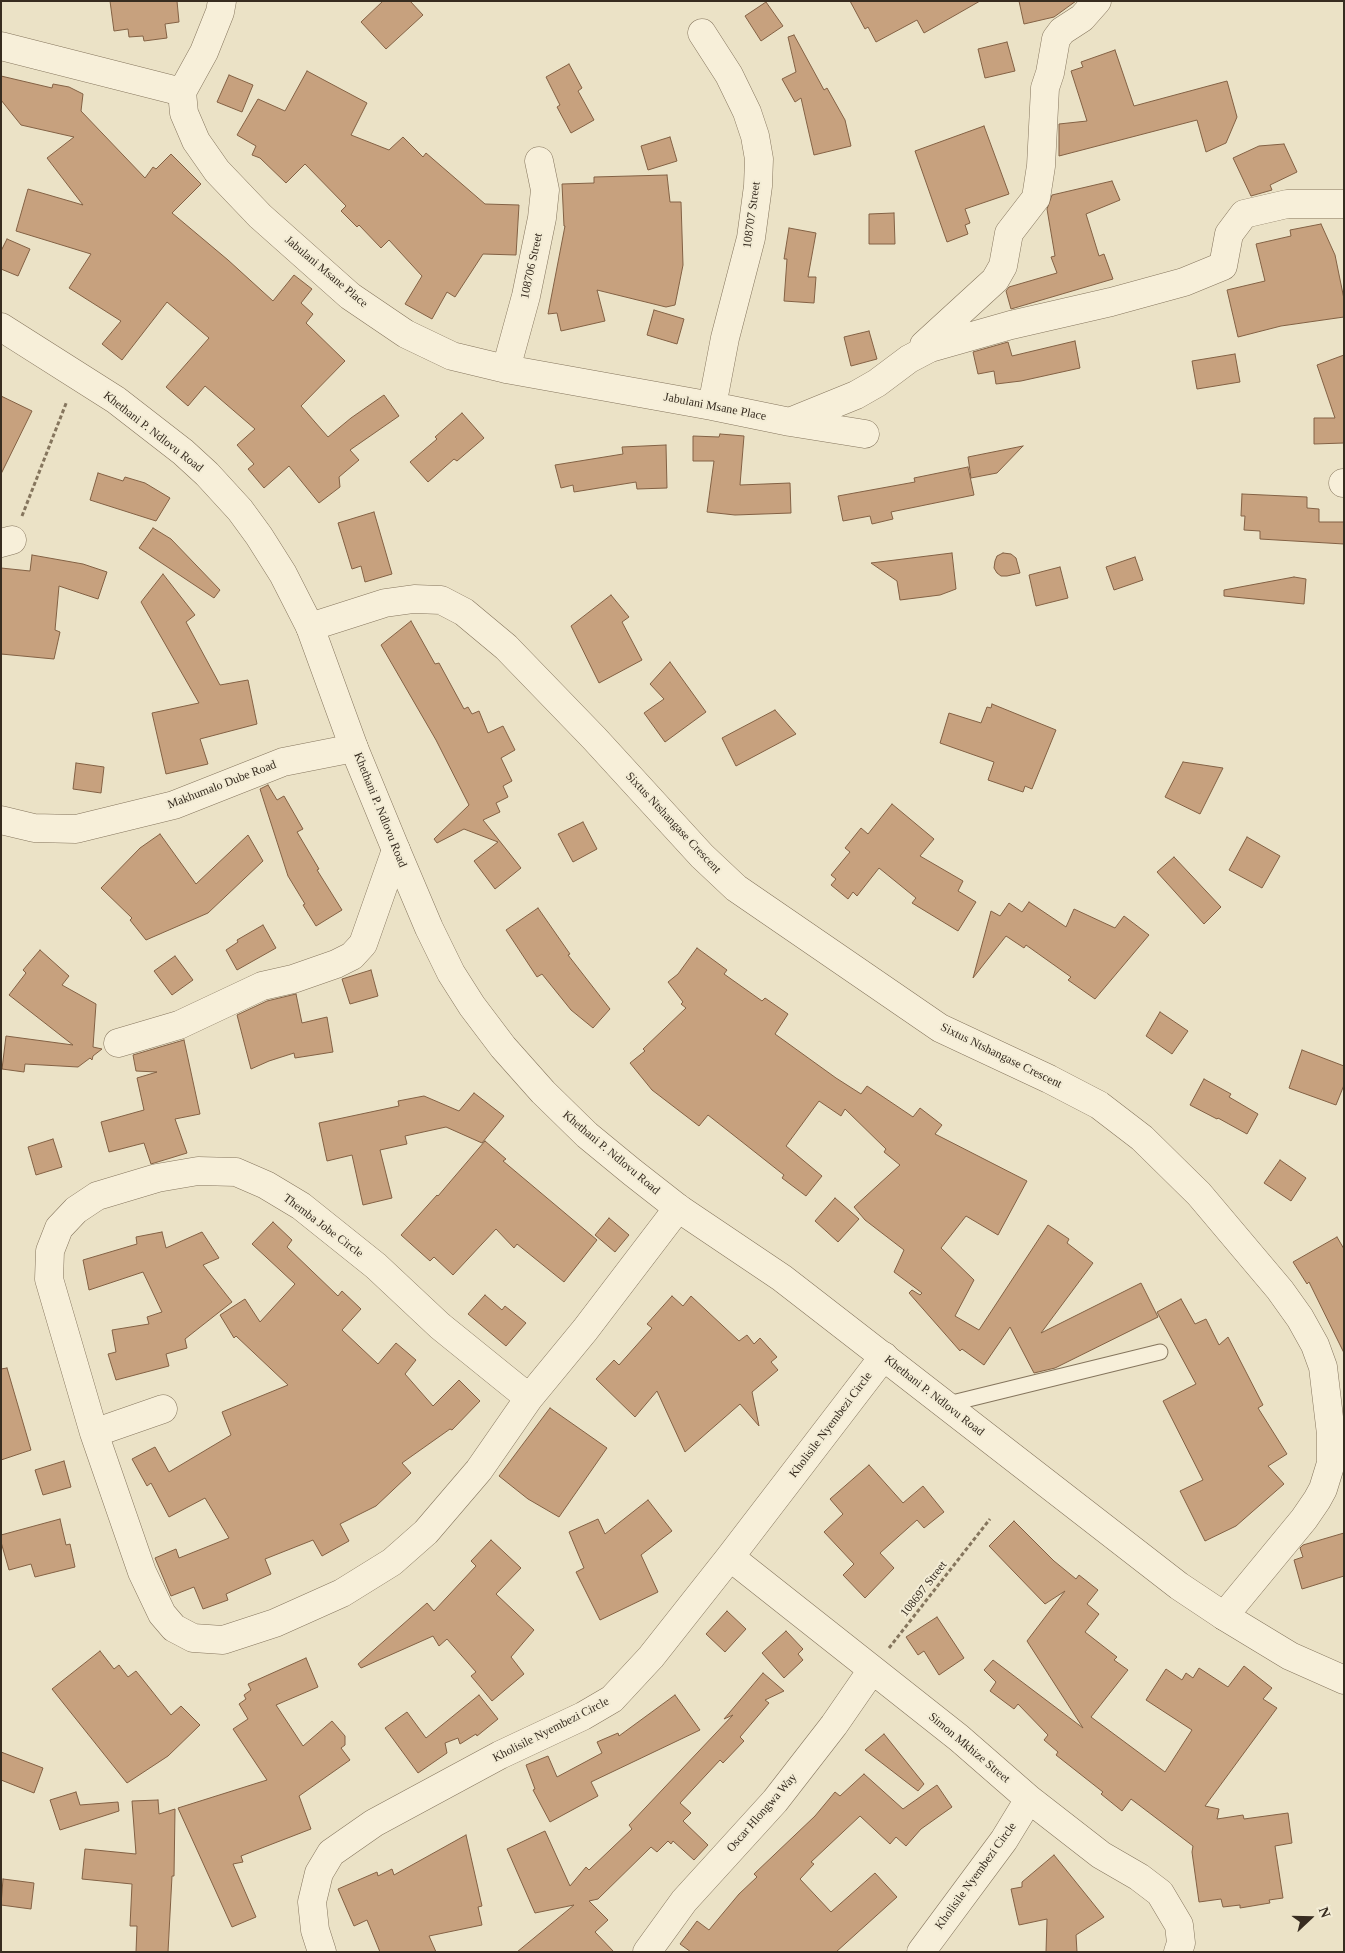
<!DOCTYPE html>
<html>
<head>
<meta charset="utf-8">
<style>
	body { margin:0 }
	#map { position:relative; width:1345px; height:1953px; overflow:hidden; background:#ebe2c6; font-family:"Times New Roman",serif }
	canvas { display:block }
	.frame { position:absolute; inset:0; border:2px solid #372c20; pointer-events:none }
	.north { position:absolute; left:1285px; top:1893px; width:50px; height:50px; -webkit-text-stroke:4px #f3ecd5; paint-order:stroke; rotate:69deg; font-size:14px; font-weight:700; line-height:20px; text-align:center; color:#372c20 }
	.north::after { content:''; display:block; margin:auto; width:18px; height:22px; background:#372c20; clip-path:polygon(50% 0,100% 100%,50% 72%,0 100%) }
</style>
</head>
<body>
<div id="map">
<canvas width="1345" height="1953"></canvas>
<div class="frame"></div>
<div class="north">N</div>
</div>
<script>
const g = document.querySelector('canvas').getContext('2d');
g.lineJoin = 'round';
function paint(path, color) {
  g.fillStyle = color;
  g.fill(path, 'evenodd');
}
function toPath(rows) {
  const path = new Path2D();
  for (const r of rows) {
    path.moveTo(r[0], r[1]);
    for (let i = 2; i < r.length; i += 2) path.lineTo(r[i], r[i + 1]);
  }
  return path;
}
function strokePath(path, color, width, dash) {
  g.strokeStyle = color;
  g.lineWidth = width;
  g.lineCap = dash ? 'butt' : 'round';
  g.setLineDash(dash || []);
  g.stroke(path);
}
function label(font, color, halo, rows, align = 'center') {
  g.font = font + ' "Times New Roman",serif';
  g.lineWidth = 4;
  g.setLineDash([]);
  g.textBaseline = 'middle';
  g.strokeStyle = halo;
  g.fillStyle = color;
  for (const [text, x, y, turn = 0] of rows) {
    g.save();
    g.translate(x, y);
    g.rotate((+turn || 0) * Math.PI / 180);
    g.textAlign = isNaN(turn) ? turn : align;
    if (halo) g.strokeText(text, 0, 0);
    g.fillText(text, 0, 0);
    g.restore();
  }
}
const building = toPath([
	[110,1,177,1,179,22,165,24,167,38,144,41,143,36,129,37,128,29,114,31,110,1],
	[383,1,410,1,423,15,386,49,361,22,383,1],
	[850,1,980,1,924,33,917,20,876,42,868,27,865,29,850,1],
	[1019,1,1076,1,1054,17,1024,24,1019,1],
	[766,2,783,26,761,41,745,16,766,2],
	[794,35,824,90,827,88,845,120,851,146,814,155,801,98,795,102,782,79,796,72,788,37,794,35],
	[1007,42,1015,71,985,78,978,49,1007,42],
	[1115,50,1134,106,1227,81,1237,117,1226,143,1206,152,1197,120,1059,156,1059,124,1087,121,1071,71,1083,67,1081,62,1115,50],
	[569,64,582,88,578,91,594,120,571,133,557,107,560,105,546,77,569,64],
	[307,71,367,103,351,135,389,150,403,137,423,157,426,153,485,204,519,205,516,255,483,254,455,297,447,292,432,319,405,304,422,276,389,240,381,248,359,225,357,227,341,211,346,206,305,164,286,183,260,158,252,155,256,146,237,135,258,99,285,111,307,71],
	[229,75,253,85,242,112,217,102,229,75],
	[1,76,52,88,53,84,69,87,83,94,81,111,145,178,153,167,156,169,171,154,201,184,172,213,228,260,273,301,294,275,312,289,301,303,313,314,306,323,345,361,301,406,328,437,351,418,384,395,399,416,350,450,359,460,339,477,340,487,319,503,289,466,264,488,248,469,254,464,237,445,255,429,205,386,188,406,166,387,209,338,167,302,122,360,102,344,121,321,69,288,91,254,16,231,28,189,83,205,47,158,74,137,21,125,1,100,1,76],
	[984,126,1009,194,965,209,970,223,965,225,968,234,947,242,915,151,984,126],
	[670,137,677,161,648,170,641,146,670,137],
	[1284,144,1297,172,1270,185,1272,190,1251,196,1233,158,1259,146,1284,144],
	[667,175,670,202,681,202,683,265,675,305,666,307,597,290,605,321,561,331,557,313,548,314,565,226,564,226,562,184,594,183,594,177,667,175],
	[1112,181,1120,200,1086,214,1099,256,1104,254,1113,279,1011,309,1006,291,1009,287,1057,273,1051,257,1055,256,1047,209,1052,195,1112,181],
	[894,213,895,244,869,244,869,214,894,213],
	[1321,224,1335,255,1344,299,1344,317,1281,326,1238,337,1227,290,1265,281,1256,244,1291,236,1290,230,1321,224],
	[789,228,816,233,808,277,816,277,814,303,784,301,787,259,784,259,789,228],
	[7,239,30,249,18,276,1,269,1,251,7,239],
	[654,310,684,319,677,344,647,335,654,310],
	[869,331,877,359,851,366,844,337,869,331],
	[1075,341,1080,368,1021,381,996,384,994,371,978,374,973,352,1008,342,1012,356,1075,341],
	[1235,354,1240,382,1197,389,1192,361,1235,354],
	[1344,355,1344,443,1314,444,1314,418,1335,418,1317,365,1344,355],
	[1,396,32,411,1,474,1,396],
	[462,413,484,438,457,461,454,459,428,482,410,462,437,439,435,437,462,413],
	[720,434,744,436,740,485,790,483,791,513,735,515,707,512,714,461,693,461,693,436,719,437,720,434],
	[666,445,667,488,637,489,636,482,574,492,573,485,561,488,555,465,623,454,622,447,666,445],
	[1023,446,997,473,971,478,968,457,1023,446],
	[968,467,974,495,891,512,893,519,872,524,870,516,843,521,838,496,915,482,914,478,968,467],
	[98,473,123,481,125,477,145,483,170,498,156,521,90,500,98,473],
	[1242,494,1307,497,1307,508,1319,509,1319,522,1344,522,1344,544,1260,539,1260,531,1244,530,1245,516,1241,516,1242,494],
	[374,512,392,574,365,582,361,566,352,569,338,523,374,512],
	[153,528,171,539,220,590,214,598,139,548,153,528],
	[952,553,956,589,940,595,900,600,897,581,871,563,952,553],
	[1003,553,1011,554,1016,558,1020,573,1007,576,1001,576,997,573,994,568,995,561,997,556,1003,553],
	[32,555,83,564,107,572,98,599,59,586,55,630,60,632,54,659,1,654,1,568,30,571,32,555],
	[1135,557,1143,580,1114,590,1106,567,1135,557],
	[1060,567,1068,598,1036,606,1029,575,1060,567],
	[163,574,195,615,186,622,220,685,248,680,257,724,200,739,208,764,166,774,152,713,199,703,141,602,163,574],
	[1294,577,1306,579,1304,604,1224,596,1224,590,1294,577],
	[611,595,629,617,622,622,642,660,599,683,571,626,611,595],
	[411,621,435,664,439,663,464,709,468,707,472,714,479,711,488,733,503,726,515,750,501,758,512,781,503,786,508,797,496,803,500,812,483,820,521,868,495,889,474,861,498,842,464,829,437,843,434,839,469,805,436,740,381,645,411,621],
	[670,662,706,712,665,742,644,713,664,699,650,684,670,662],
	[992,704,1056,730,1032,789,1025,786,1023,792,988,780,994,762,940,743,949,713,981,723,987,707,991,708,992,704],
	[775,710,796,734,736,766,722,738,775,710],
	[1183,762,1223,768,1200,814,1165,797,1183,762],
	[76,763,104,767,101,793,73,789,76,763],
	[268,785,277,800,284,796,303,829,297,832,319,869,317,870,342,910,316,926,303,905,305,904,288,876,260,789,268,785],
	[892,804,934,839,920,856,963,881,958,891,976,902,958,931,912,903,916,898,879,868,857,896,853,892,848,899,831,885,836,879,831,875,850,852,845,848,861,828,868,834,892,804],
	[583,822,597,849,573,862,558,834,583,822],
	[160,834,196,884,248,835,263,861,208,913,146,940,130,920,132,918,101,888,140,848,160,834],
	[1247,837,1280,856,1262,888,1229,870,1247,837],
	[1174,857,1221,907,1204,924,1157,872,1174,857],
	[1029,902,1066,927,1074,909,1115,928,1124,916,1149,935,1095,999,1068,980,1071,977,1026,945,1024,948,1006,936,973,978,991,911,1000,916,1009,903,1022,912,1029,902],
	[538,908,570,954,568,955,610,1009,593,1028,571,1010,542,974,537,977,506,930,538,908],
	[263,925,276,948,237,970,226,950,238,942,237,940,263,925],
	[697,948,727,970,724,974,762,1001,765,998,788,1014,775,1034,836,1078,861,1094,867,1086,913,1117,920,1108,942,1125,935,1134,1027,1181,998,1235,966,1216,941,1248,974,1280,955,1316,979,1330,1048,1225,1069,1239,1067,1243,1093,1263,1041,1333,1141,1283,1158,1317,1055,1368,1034,1373,1010,1327,984,1365,962,1349,960,1351,909,1293,912,1290,920,1295,922,1293,894,1272,904,1250,865,1220,854,1207,900,1165,884,1152,886,1149,845,1109,841,1116,819,1101,786,1146,822,1176,806,1196,782,1178,784,1175,708,1115,699,1126,652,1090,630,1063,645,1051,643,1049,686,1008,681,1004,683,1002,668,982,678,974,697,948],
	[40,950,69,976,62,985,96,1004,93,1047,102,1049,93,1056,92,1060,90,1058,78,1067,25,1064,24,1072,2,1069,6,1036,73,1045,9,995,26,973,23,970,40,950],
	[175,956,193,980,172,995,154,971,175,956],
	[371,970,378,996,350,1004,342,979,371,970],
	[296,994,302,1023,327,1017,333,1052,295,1058,294,1053,269,1061,251,1069,237,1015,267,1001,296,994],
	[1160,1012,1188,1031,1172,1054,1146,1036,1160,1012],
	[184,1040,200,1114,175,1119,187,1153,151,1164,144,1143,109,1152,101,1122,144,1110,137,1078,157,1072,136,1071,133,1055,184,1040],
	[1302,1050,1344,1066,1344,1085,1336,1105,1289,1088,1302,1050],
	[1204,1079,1231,1094,1229,1097,1258,1114,1247,1134,1218,1118,1217,1119,1190,1105,1204,1079],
	[474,1093,504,1116,482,1143,446,1127,405,1136,407,1144,380,1150,392,1198,363,1205,352,1155,327,1161,319,1123,399,1106,398,1101,424,1096,459,1111,474,1093],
	[53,1139,62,1167,36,1175,28,1147,53,1139],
	[485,1141,506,1159,503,1161,597,1240,564,1282,517,1244,514,1248,496,1229,453,1275,434,1257,430,1261,401,1235,437,1195,438,1196,485,1141],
	[1280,1160,1306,1178,1291,1201,1264,1183,1280,1160],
	[835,1198,859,1219,838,1242,815,1221,835,1198],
	[609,1218,629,1235,615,1252,595,1235,609,1218],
	[273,1222,292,1240,287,1247,338,1296,342,1291,361,1309,342,1330,378,1364,396,1343,416,1360,405,1374,433,1406,459,1380,480,1401,452,1430,450,1429,402,1463,411,1473,376,1506,340,1524,349,1541,322,1556,313,1540,265,1559,271,1574,226,1594,228,1600,203,1609,194,1587,171,1596,155,1558,176,1549,179,1558,229,1538,205,1498,169,1517,151,1483,147,1486,132,1459,155,1447,169,1472,231,1435,222,1412,288,1385,236,1336,234,1338,220,1315,245,1299,260,1322,295,1284,252,1244,273,1222],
	[162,1232,166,1248,202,1232,219,1258,203,1265,232,1302,185,1339,187,1348,166,1354,169,1366,116,1380,108,1354,116,1352,112,1330,149,1324,147,1317,162,1312,143,1272,89,1290,83,1260,137,1244,136,1237,162,1232],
	[1337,1237,1344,1249,1344,1353,1309,1282,1307,1284,1293,1262,1337,1237],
	[485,1295,502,1310,505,1306,526,1323,506,1346,468,1314,485,1295],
	[672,1296,683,1306,691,1296,739,1341,747,1335,754,1344,760,1338,777,1357,771,1362,778,1370,752,1392,759,1426,740,1404,685,1452,657,1391,635,1417,596,1379,614,1360,619,1365,652,1328,647,1324,672,1296],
	[1181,1299,1195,1324,1206,1319,1219,1345,1228,1337,1263,1405,1258,1408,1287,1454,1268,1466,1284,1484,1236,1526,1205,1541,1180,1491,1203,1480,1163,1401,1196,1384,1157,1312,1181,1299],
	[7,1368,31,1450,1,1460,1,1369,7,1368],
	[550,1408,607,1448,559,1517,528,1499,499,1476,550,1408],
	[64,1461,71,1487,43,1495,35,1470,64,1461],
	[869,1465,903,1503,923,1486,944,1512,924,1528,917,1520,880,1553,894,1568,865,1598,843,1575,854,1564,824,1532,843,1514,830,1499,869,1465],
	[648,1500,672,1531,641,1555,658,1592,600,1620,576,1572,584,1568,569,1532,598,1519,605,1534,648,1500],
	[60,1519,66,1545,70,1544,75,1567,35,1577,31,1564,9,1570,1,1542,1,1535,60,1519],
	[1014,1521,1054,1561,1076,1579,1079,1575,1098,1590,1087,1604,1099,1614,1085,1632,1117,1657,1114,1660,1128,1670,1091,1717,1165,1772,1192,1730,1146,1700,1166,1669,1182,1680,1186,1673,1193,1678,1199,1668,1228,1687,1244,1666,1272,1688,1263,1699,1277,1708,1205,1806,1219,1809,1217,1819,1243,1815,1244,1819,1288,1813,1292,1843,1275,1846,1283,1898,1269,1900,1270,1903,1240,1908,1240,1905,1223,1907,1221,1899,1199,1902,1192,1852,1193,1846,1131,1799,1122,1811,1101,1794,1103,1792,1056,1755,1058,1752,1044,1740,1048,1735,1018,1704,1014,1709,990,1691,996,1682,984,1670,993,1660,1083,1728,1027,1641,1065,1591,1045,1604,989,1546,1014,1521],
	[1344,1533,1344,1576,1302,1589,1294,1560,1303,1557,1300,1548,1303,1545,1344,1533],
	[491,1540,521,1568,496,1594,534,1630,511,1657,524,1674,492,1701,471,1676,476,1672,447,1639,439,1646,433,1636,361,1668,358,1664,427,1603,434,1611,476,1566,471,1561,491,1540],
	[727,1611,746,1629,725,1652,706,1634,727,1611],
	[937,1617,964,1658,939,1675,924,1651,918,1655,906,1637,937,1617],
	[786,1631,803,1649,798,1654,803,1660,784,1678,762,1653,786,1631],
	[100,1651,114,1669,119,1665,128,1677,136,1671,171,1715,181,1706,200,1725,168,1756,127,1783,52,1689,100,1651],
	[306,1658,318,1687,276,1705,303,1746,332,1721,345,1736,345,1745,341,1748,350,1760,299,1796,311,1829,241,1856,243,1862,233,1864,256,1917,232,1927,178,1808,267,1780,233,1729,248,1719,239,1704,246,1699,244,1695,251,1690,248,1684,306,1658],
	[763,1673,784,1691,765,1700,769,1703,740,1737,744,1741,723,1763,720,1760,680,1803,691,1813,683,1821,708,1845,694,1860,673,1841,671,1844,668,1841,657,1852,651,1847,598,1899,589,1901,608,1920,595,1932,614,1952,517,1952,574,1905,535,1913,507,1849,545,1831,570,1886,586,1867,589,1870,632,1829,629,1825,733,1715,724,1719,763,1673],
	[479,1695,498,1719,477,1736,476,1734,460,1744,458,1738,445,1743,447,1753,418,1773,385,1728,407,1712,426,1738,479,1695],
	[675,1695,700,1730,591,1782,598,1796,550,1822,533,1790,535,1789,526,1765,548,1756,557,1777,602,1753,597,1742,618,1733,619,1736,675,1695],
	[884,1734,924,1784,918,1791,865,1750,884,1734],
	[1,1752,43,1768,34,1793,1,1780,1,1752],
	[864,1774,903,1809,937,1785,952,1807,921,1829,906,1846,896,1837,890,1844,860,1816,811,1862,814,1864,800,1879,831,1912,875,1873,897,1897,836,1952,691,1952,680,1944,697,1921,709,1930,739,1894,757,1877,754,1874,815,1816,835,1792,840,1796,864,1774],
	[76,1792,80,1805,118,1802,119,1811,60,1830,50,1800,76,1792],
	[158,1800,159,1814,175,1809,174,1876,172,1876,168,1952,136,1952,137,1926,130,1926,132,1884,82,1879,85,1849,136,1854,132,1801,158,1800],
	[466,1835,482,1906,478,1907,482,1925,429,1936,436,1952,380,1952,367,1920,354,1926,338,1889,377,1872,378,1876,392,1869,394,1875,466,1835],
	[1054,1855,1104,1917,1076,1935,1077,1952,1046,1952,1047,1919,1019,1925,1011,1889,1022,1887,1022,1882,1054,1855],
	[3,1879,34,1883,31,1909,1,1905,3,1879]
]);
paint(building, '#c7a17e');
strokePath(building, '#836144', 1);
const service = toPath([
	[944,1405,1160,1352]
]);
const minor = toPath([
	[702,33,729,75,747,112,755,136,759,159,758,186,751,238,725,338,712,406],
	[1,46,182,92],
	[182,92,184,113,196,141,217,171,260,216,350,296,406,334,452,356,506,369,712,406,790,422,865,434],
	[182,92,204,52,220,12,222,1],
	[924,345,995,280,1003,266,1009,233,1036,198,1041,166,1045,88,1050,73,1056,39,1062,31,1082,18,1097,1],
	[506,369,526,296,542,218,545,190,539,161],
	[792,421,856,395,877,383,909,359,930,348,1011,325,1111,302,1184,282,1223,266,1229,234,1244,214,1287,204,1344,204],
	[1343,483,1344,483],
	[1,543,12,540],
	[310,627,385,603,414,599,441,600,464,612,506,647,594,738,702,856,736,888,940,1028,1049,1079,1099,1105,1142,1138,1199,1194,1280,1290,1300,1318,1315,1345,1323,1367,1331,1434,1331,1463,1323,1489,1317,1500,1304,1519,1224,1616],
	[1,820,34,828,76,829,174,805,283,762,354,748],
	[118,1043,179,1025,262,986,293,979,336,964,352,956,363,944,396,850],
	[529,1398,440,1326,376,1266,301,1206,266,1185,236,1172,198,1171,157,1178,97,1196,76,1210,59,1228,50,1251,49,1279,94,1433,142,1572,162,1614,174,1628,193,1638,223,1640,275,1623,342,1593,392,1562,426,1532,479,1470,529,1398,585,1330,678,1208],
	[94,1433,163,1409],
	[730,1557,959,1738,1029,1799,1101,1855,1139,1877,1160,1893,1179,1925,1181,1943,1178,1952],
	[322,1952,315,1930,312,1902,319,1873,331,1853,374,1823,500,1755,583,1716,612,1699,651,1657,730,1557,884,1356],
	[647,1952,684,1901,775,1801,834,1725,872,1670],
	[921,1952,1004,1840,1029,1799]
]);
const tertiary = toPath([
	[1,327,116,400,183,452,207,474,240,510,259,536,283,574,310,627,354,748,396,850,429,928,451,973,472,1006,503,1047,543,1092,587,1135,632,1172,678,1208,782,1278,1179,1586,1224,1616,1290,1656,1344,1680]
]);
strokePath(service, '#85755d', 17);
strokePath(minor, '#85755d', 29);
strokePath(tertiary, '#85755d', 29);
strokePath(toPath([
	[22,516,67,401],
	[889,1648,990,1519]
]), '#85755d', 3, [4, 2.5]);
strokePath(service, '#f7efd9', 15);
strokePath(minor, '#f7efd9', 28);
strokePath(tertiary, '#f7efd9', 28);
label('12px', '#372c20', '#f3ecd5', [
	["108707 Street",752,215,-82],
	["108706 Street",532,266,-78],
	["Jabulani Msane Place",326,272,40],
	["Jabulani Msane Place",715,407,11],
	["Khethani P. Ndlovu Road",153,432,38],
	["Makhumalo Dube Road",222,785,-21],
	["Khethani P. Ndlovu Road",380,810,68],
	["Sixtus Ntshangase Crescent",673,823,47],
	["Sixtus Ntshangase Crescent",1001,1056,26],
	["Khethani P. Ndlovu Road",611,1153,40],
	["Themba Jobe Circle",323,1226,37],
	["Khethani P. Ndlovu Road",934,1396,38],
	["Kholisile Nyembezi Circle",831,1425,-53],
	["108697 Street",924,1589,-52],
	["Kholisile Nyembezi Circle",551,1730,-27],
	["Simon Mkhize Street",969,1748,40],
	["Oscar Hlongwa Way",762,1813,-49],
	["Kholisile Nyembezi Circle",976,1876,-54]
]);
</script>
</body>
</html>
